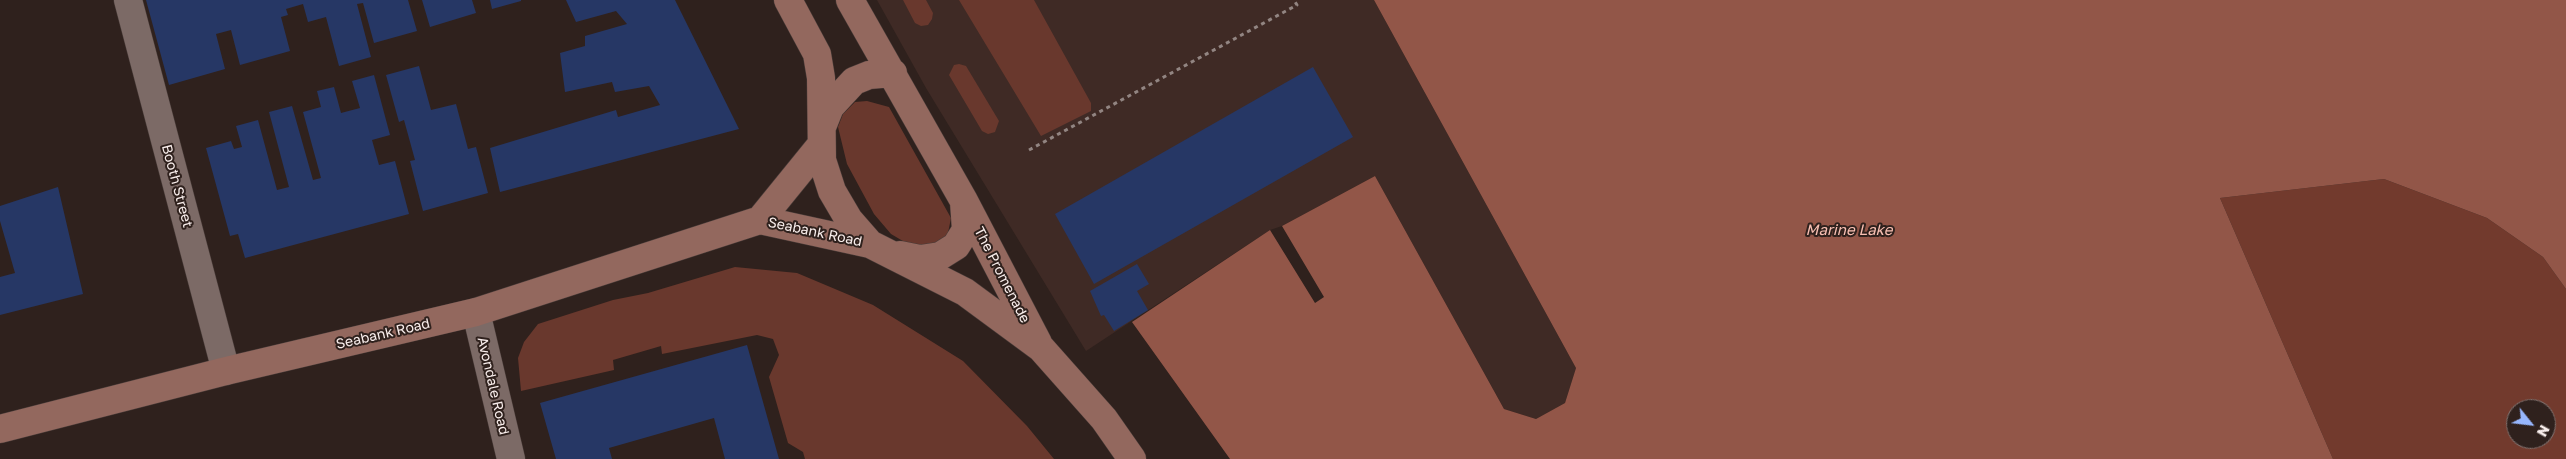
<!DOCTYPE html>
<html>
<head>
<meta charset="utf-8">
<style>
	body { margin:0 }
	#map { position:relative; width:2566px; height:459px; overflow:hidden; background:#2f211d; font-family:"Golos Text",sans-serif }
	canvas { display:block }
	.north { position:absolute; left:2506px; top:399px; width:50px; height:50px; box-sizing:border-box; background:#2f211d; border:1px solid #807370; border-radius:50%; rotate:119deg; font-size:14px; font-weight:700; line-height:20px; text-align:center; color:#f9eeec }
	.north::after { content:''; display:block; margin:auto; width:18px; height:22px; background:#97b6fd; clip-path:polygon(50% 0,100% 100%,50% 72%,0 100%) }
</style>
</head>
<body>
<div id="map">
<canvas width="2566" height="459"></canvas>
<div class="north">N</div>
</div>
<script>
const g = document.querySelector('canvas').getContext('2d');
g.lineJoin = 'round';
function paint(path, color) {
  g.fillStyle = color;
  g.fill(path, 'evenodd');
}
function toPath(rows) {
  const path = new Path2D();
  for (const r of rows) {
    path.moveTo(r[0], r[1]);
    for (let i = 2; i < r.length; i += 2) path.lineTo(r[i], r[i + 1]);
  }
  return path;
}
function strokePath(path, color, width, dash) {
  g.strokeStyle = color;
  g.lineWidth = width;
  g.lineCap = dash ? 'butt' : 'round';
  g.setLineDash(dash || []);
  g.stroke(path);
}
function label(font, color, halo, rows, align = 'center') {
  g.font = font + ' "Golos Text",sans-serif';
  g.lineWidth = 4;
  g.setLineDash([]);
  g.textBaseline = 'middle';
  g.strokeStyle = halo;
  g.fillStyle = color;
  for (const [text, x, y, turn = 0] of rows) {
    g.save();
    g.translate(x, y);
    g.rotate((+turn || 0) * Math.PI / 180);
    g.textAlign = isNaN(turn) ? turn : align;
    if (halo) g.strokeText(text, 0, 0);
    g.fillText(text, 0, 0);
    g.restore();
  }
}
paint(toPath([
	[877,0,1374,0,1576,368,1565,403,1536,419,1504,409,1375,176,1282,226,1270,230,1086,351,926,88]
]), '#3f2a25');
paint(toPath([
	[903,0,926,0,933,13,932,19,928,25,921,26,915,23],
	[959,0,1034,0,1091,103,1091,111,1041,136],
	[959,64,966,66,999,121,995,132,988,134,982,131,949,75,954,65],
	[867,101,889,107,951,218,948,233,938,246,913,247,891,234,874,214,847,164,838,127,843,114,855,102],
	[735,267,797,273,873,305,963,361,1027,426,1054,459,805,459,803,452,788,443,769,377,779,355,773,339,757,335,662,354,661,346,613,360,614,370,521,391,518,358,524,342,538,324,613,300,648,293]
]), '#69382d');
paint(toPath([
	[2384,179,2487,218,2543,257,2566,289,2566,459,2333,459,2220,198],
	[2516,409,2546,409,2546,439,2516,439]
]), '#723a2d');
paint(toPath([
	[1374,0,2566,0,2566,289,2543,257,2487,218,2384,179,2220,198,2333,459,1230,459,1132,322,1270,230,1315,303,1324,297,1282,226,1375,176,1504,409,1536,419,1565,403,1576,368]
]), '#925648');
paint(toPath([
	[146,0,408,0,417,31,374,43,363,3,357,4,371,57,339,66,326,17,308,22,303,4,286,9,288,15,281,17,290,51,240,65,231,30,216,34,225,69,169,85],
	[422,0,472,0,476,13,430,27],
	[490,0,521,0,521,1,492,9],
	[566,0,675,0,739,129,500,192,490,148,616,110,618,117,660,105,649,86,615,92,612,82,565,92,560,53,585,46,585,36,627,24,616,11,576,22],
	[419,66,431,110,456,104,468,149,476,147,488,193,423,211,410,161,415,160,404,120,399,122,386,75],
	[1313,67,1353,137,1094,284,1055,214],
	[374,75,390,135,372,140,379,165,395,161,409,214,245,258,238,234,230,236,206,148,231,141,234,149,242,147,236,126,258,120,277,190,289,187,269,112,292,106,313,180,321,178,303,112,321,107,317,91,334,87,341,113,360,108,352,81],
	[58,187,83,294,0,315,0,277,15,273,0,221,0,206],
	[1137,264,1149,284,1137,291,1148,310,1114,331,1104,315,1101,316,1090,291],
	[747,345,779,459,725,459,714,418,609,448,612,459,556,459,540,403]
]), '#263765');
const street = toPath([
	[128,0,226,371],
	[476,312,511,459]
]);
const secondary = toPath([
	[788,0,817,54,821,78,822,160,832,191,849,220,870,244,965,292,1041,348,1104,419,1132,459],
	[850,0,964,201,1038,343],
	[822,127,830,107,854,81,869,75,893,73],
	[760,220,821,145],
	[900,255,920,259,940,256,956,246,966,230,964,202],
	[0,429,226,371,476,312,760,220,870,244]
]);
strokePath(street, '#493c39', 29);
strokePath(secondary, '#493c39', 29);
strokePath(toPath([
	[1029,150,1297,5,1294,0]
]), '#928582', 3, [4, 4]);
strokePath(street, '#7c6a66', 28);
strokePath(secondary, '#93685e', 28);
label('14px', '#f9eeec', '#2f211d', [
	["Booth Street",177,186,75],
	["Seabank Road",815,232,12],
	["The Promenade",1002,275,63],
	["Seabank Road",383,334,-13],
	["Avondale Road",493,386,77]
]);
label('italic 15px', '#f9c0b3', '#2f211d', [
	["Marine Lake",1849,230]
]);
</script>
</body>
</html>
